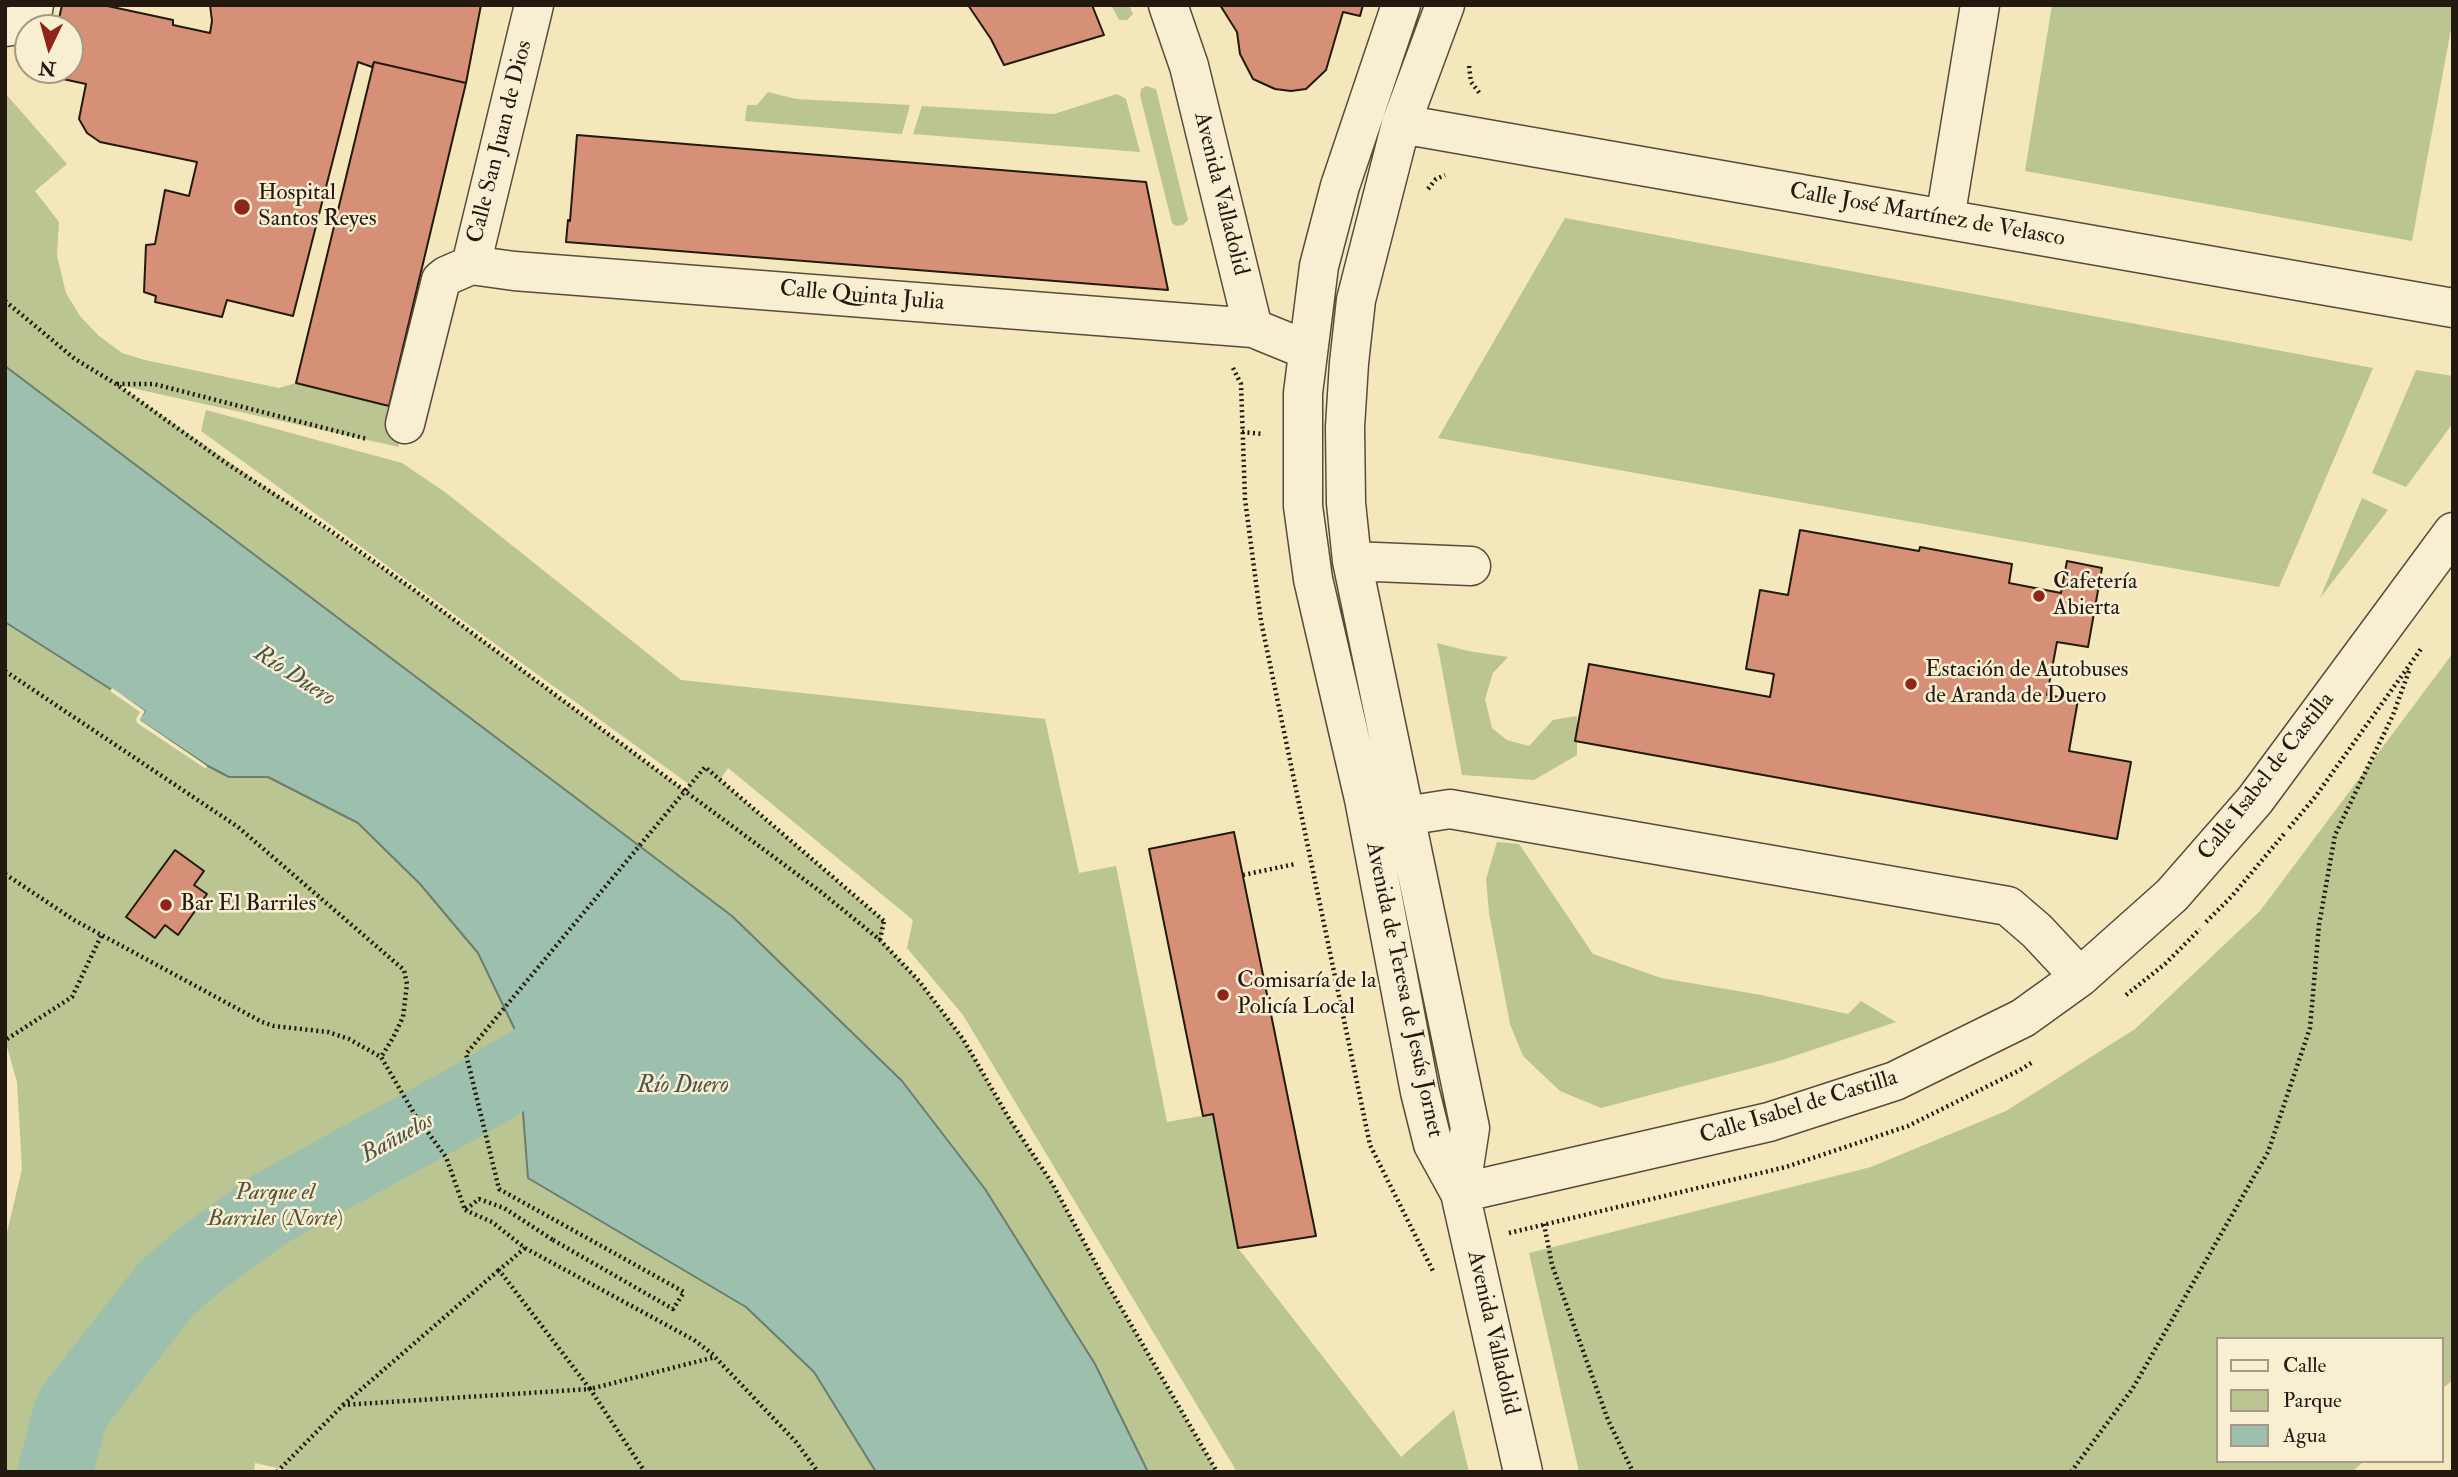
<!DOCTYPE html>
<html>
<head>
<meta charset="utf-8">
<style>
	body { margin:0 }
	#map { position:relative; width:2458px; height:1477px; overflow:hidden; background:#f4e7bb; font-family:"IM FELL Double Pica",serif }
	canvas { display:block }
	.frame { position:absolute; inset:0; border:7px solid #231910; pointer-events:none }
	.legend { position:absolute; left:2216px; top:1337px; width:228px; height:126px; box-sizing:border-box; background:#f8efd3; border:2px solid #a39985; margin:0; padding:9px 12px; list-style:none; font-size:21px; color:#231910 }
	.legend li { display:flex; align-items:center; gap:14px; height:35px }
	.legend b { width:35px; border:2px solid #a39985 }
	.north { position:absolute; left:14px; top:14px; width:70px; height:70px; box-sizing:border-box; background:#f8efd3; border:2px solid #a39985; border-radius:50%; rotate:185deg; font-size:19px; font-weight:700; line-height:28px; text-align:center; color:#231910 }
	.north::after { content:''; display:block; margin:auto; width:24px; height:32px; background:#8f2418; clip-path:polygon(50% 0,100% 100%,50% 72%,0 100%) }
</style>
</head>
<body>
<div id="map">
<canvas width="2458" height="1477"></canvas>
<div class="frame"></div>
<ul class="legend">
<li><b style="height:9px;background:#f8efd3"></b>Calle</li>
<li><b style="height:19px;background:#bac591"></b>Parque</li>
<li><b style="height:19px;background:#9cc0ad"></b>Agua</li>
</ul>
<div class="north">N</div>
</div>
<script>
const g = document.querySelector('canvas').getContext('2d');
g.lineJoin = 'round';
function paint(path, color) {
  g.fillStyle = color;
  g.fill(path, 'evenodd');
}
function toPath(rows) {
  const path = new Path2D();
  for (const r of rows) {
    path.moveTo(r[0], r[1]);
    for (let i = 2; i < r.length; i += 2) path.lineTo(r[i], r[i + 1]);
  }
  return path;
}
function strokePath(path, color, width, dash) {
  g.strokeStyle = color;
  g.lineWidth = width;
  g.lineCap = dash ? 'butt' : 'round';
  g.setLineDash(dash || []);
  g.stroke(path);
}
function label(font, color, halo, rows, align = 'center') {
  g.font = font + ' "IM FELL Double Pica",serif';
  g.lineWidth = 5;
  g.setLineDash([]);
  g.textBaseline = 'middle';
  g.strokeStyle = halo;
  g.fillStyle = color;
  for (const [text, x, y, turn = 0] of rows) {
    g.save();
    g.translate(x, y);
    g.rotate((+turn || 0) * Math.PI / 180);
    g.textAlign = isNaN(turn) ? turn : align;
    if (halo) g.strokeText(text, 0, 0);
    g.fillText(text, 0, 0);
    g.restore();
  }
}
paint(toPath([
	[1111,5,1129,5,1133,14,1127,20,1119,20],
	[2052,5,2453,5,2453,18,2412,241,2025,171],
	[1146,86,1156,89,1188,220,1183,225,1176,226,1172,223,1140,95,1141,89],
	[768,92,796,99,910,105,902,134,745,121,747,105,757,105],
	[5,93,67,164,35,191,59,222,57,256,66,293,80,316,99,336,122,353,145,360,279,388,296,383,389,406,399,447,118,385,414,590,685,791,690,785,201,431,206,410,402,463,445,492,681,680,1045,719,1079,873,1116,866,1167,1122,1213,1114,1238,1248,1401,1457,1454,1410,1469,1472,1237,1472,963,1015,907,948,913,920,728,768,720,780,884,921,881,940,919,981,963,1039,1010,1120,1052,1183,1102,1275,1217,1472,1148,1472,1095,1364,985,1189,902,1081,733,916,5,366],
	[1117,94,1126,99,1140,152,913,134,922,106,1054,114],
	[1565,218,2373,368,2279,587,1438,438],
	[2416,370,2453,376,2453,423,2406,487,2372,473],
	[2362,498,2388,510,2320,598],
	[5,622,145,711,140,720,229,777,268,777,358,823,420,884,478,953,517,1034,528,1178,746,1307,814,1372,876,1472,295,1472,255,1463,254,1472,5,1472,5,1241,22,1169,17,1082,5,1040],
	[1437,643,1468,651,1508,657,1493,673,1485,699,1492,728,1507,740,1529,746,1553,720,1577,716,1577,755,1534,780,1462,775],
	[2453,653,2453,1380,2442,1389,2442,1339,2218,1339,2218,1461,2364,1461,2352,1472,1579,1472,1529,1253,1871,1167,2006,1111,2135,1029,2260,911],
	[1497,842,1519,844,1593,954,1661,978,1761,995,1848,1014,1861,1001,1896,1022,1779,1061,1601,1108,1560,1091,1523,1056,1510,1024,1489,913,1486,879]
]), '#bac591');
const water = toPath([
	[5,366,732,916,902,1081,985,1189,1095,1364,1148,1472,876,1472,814,1372,746,1307,528,1178,517,1034,478,953,420,884,358,823,268,777,229,777,208,766,139,720,145,711,5,622,5,366]
]);
paint(water, '#9cc0ad');
strokePath(water, '#6c7d6e', 2);
paint(toPath([
	[112,688,145,711,140,720,207,766,206,769,137,723,136,719,140,712,110,691]
]), '#f4e7bb');
strokePath(toPath([
	[55,1472,72,1409,166,1289,202,1258,270,1209,469,1100,609,1016]
]), '#9cc0ad', 75);
const building = toPath([
	[62,5,103,5,173,20,173,25,210,33,212,21,210,5,481,5,466,83,374,62,372,67,358,62,293,316,227,300,222,317,155,302,156,296,144,292,146,245,155,244,165,190,189,196,197,162,100,142,87,133,79,119,86,84,49,76,50,70,70,70,70,28,57,28,62,5],
	[968,5,1092,5,1104,35,1004,65,991,39,968,5],
	[1220,5,1363,5,1360,16,1343,12,1326,70,1306,89,1291,91,1275,89,1253,79,1240,54,1237,32,1220,5],
	[374,62,466,83,389,406,296,383,374,62],
	[577,135,1146,182,1168,290,566,242,568,220,570,221,577,135],
	[1800,530,1919,551,1920,547,2012,564,2009,583,2061,593,2067,561,2102,568,2088,647,2057,642,2047,695,2078,700,2069,751,2131,762,2117,839,1575,741,1589,664,1770,697,1774,674,1746,669,1760,590,1788,595,1800,530],
	[1234,832,1316,1236,1238,1248,1213,1114,1203,1116,1149,849,1234,832],
	[175,850,204,871,194,885,207,894,178,935,165,925,155,938,126,917,175,850]
]);
paint(building, '#d59077');
strokePath(building, '#231910', 2);
const minor = toPath([
	[1168,5,1189,66,1253,328,1307,350],
	[1401,5,1340,186,1319,266,1303,393,1303,506,1313,579,1364,799,1420,1092,1433,1144,1460,1193,1523,1472],
	[1445,5,1401,124,1356,300,1349,363,1345,427,1346,503,1352,561,1470,1128,1460,1193],
	[5,27,24,24,32,15,34,5],
	[1401,124,2453,308],
	[1945,219,1980,5],
	[471,265,514,271,1253,328],
	[405,424,441,280,446,276,471,265,534,5],
	[1352,561,1471,566],
	[1405,816,1450,809,2008,906,2037,931,2080,977],
	[1460,1193,1769,1122,1895,1081,2023,1018,2080,977,2172,895,2255,800,2453,532]
]);
strokePath(minor, '#574c3b', 41);
strokePath(toPath([
	[1469,66,1471,82,1481,95],
	[1428,189,1436,179,1445,175],
	[5,301,75,359,116,384,226,463,328,529,414,590,821,892,880,940,919,981,963,1039,1010,1120,1052,1183,1102,1275,1217,1472],
	[1233,368,1241,384,1245,499,1261,621,1370,1145,1433,1271],
	[117,384,154,384,367,439],
	[1242,432,1264,434],
	[5,671,238,827,404,970,407,984,403,1017,393,1038,381,1057],
	[2289,828,2315,797,2421,649],
	[5,874,74,920,262,1022,274,1026,328,1032,349,1039,381,1057,415,1115,446,1157,465,1210,479,1199,504,1208,553,1240],
	[1243,875,1295,864],
	[2206,922,2232,896,2284,834],
	[880,940,884,921],
	[2126,995,2165,964,2200,929],
	[7,1039,72,997,102,934],
	[465,1210,492,1222,525,1248,694,1340,715,1356],
	[1544,1224,1552,1265,1608,1420,1633,1472],
	[1509,1233,1786,1167,1908,1126,2020,1070,2034,1061],
	[525,1248,499,1270,590,1389,715,1357,796,1442,818,1472],
	[343,1405,499,1270],
	[277,1472,343,1405,590,1389,645,1472],
	[2071,1472,2133,1388,2268,1152,2310,1028,2319,925,2335,835,2393,715,2409,671]
]), '#231910', 4.5, [2, 3.5]);
strokePath(minor, '#f8efd3', 38);
strokePath(toPath([
	[553,1240,673,1309,684,1292,499,1189,466,1054,705,767,884,921]
]), '#231910', 4.5, [2, 3.5]);
for (const [x, y, r, color] of [
	[242,207,9,"#8f2418"],
	[2039,596,7,"#8f2418"],
	[1911,684,7,"#8f2418"],
	[166,905,7,"#8f2418"],
	[1223,995,7,"#8f2418"]
]) {
  const dot = new Path2D();
  dot.arc(x, y, r, 0, 2 * Math.PI);
  g.fillStyle = color;
  g.fill(dot);
  strokePath(dot, '#f8efd3', 2.5);
}
label('23px', '#231910', '#f8efd3', [
	["Calle San Juan de Dios",501,142,-76],
	["Avenida Valladolid",1220,194,76],
	["Calle José Martínez de Velasco",1927,216,10],
	["Calle Quinta Julia",862,297,5],
	["Calle Isabel de Castilla",2267,777,-52],
	["Avenida de Teresa de Jesús Jornet",1403,990,78],
	["Calle Isabel de Castilla",1799,1108,-17],
	["Avenida Valladolid",1492,1333,77]
]);
label('23px', '#231910', '#f8efd3', [
	["Hospital",258,194],
	["Santos Reyes",258,220],
	["Cafetería",2053,583],
	["Abierta",2053,609],
	["Estación de Autobuses",1925,671],
	["de Aranda de Duero",1925,697],
	["Bar El Barriles",180,905],
	["Comisaría de la",1237,982],
	["Policía Local",1237,1008]
], 'left');
label('italic 23px', '#58553d', '#f8efd3', [
	["Parque el",275,1194],
	["Barriles (Norte)",275,1220]
]);
label('italic 24px', '#4d5347', '#f8efd3', [
	["Río Duero",294,677,33],
	["Río Duero",683,1087],
	["Bañuelos",398,1139,-29]
]);
</script>
</body>
</html>
